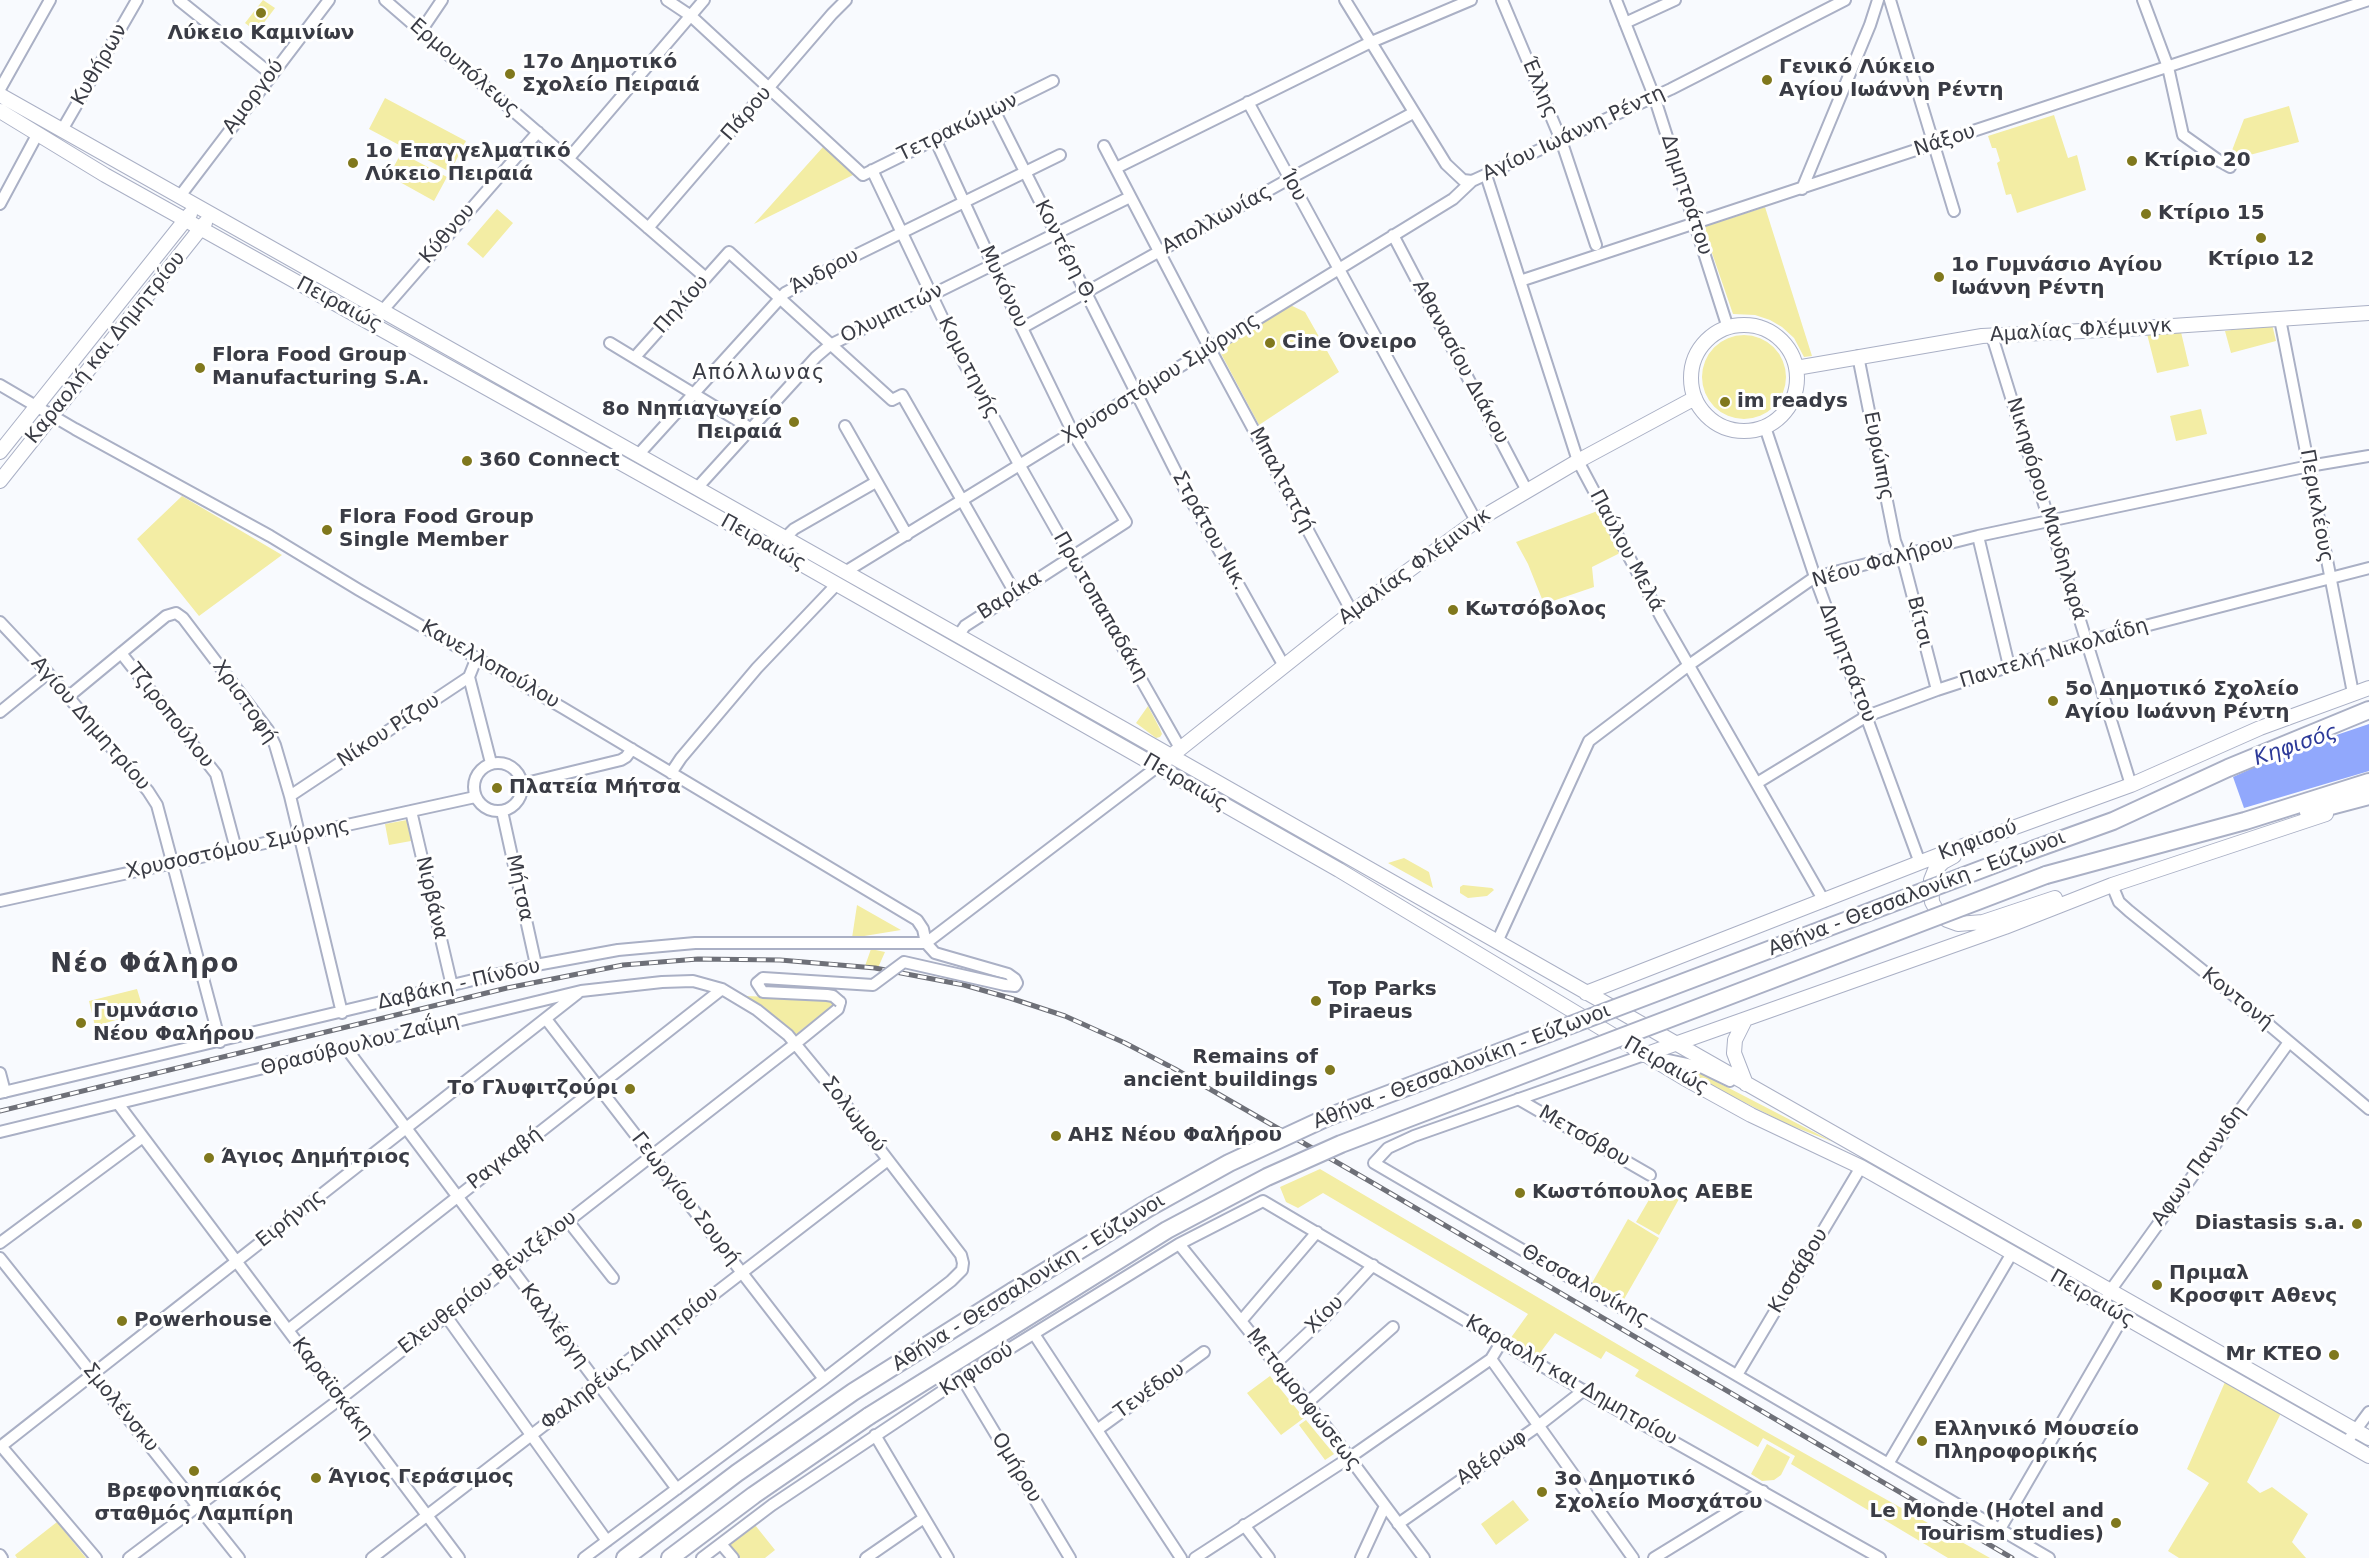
<!DOCTYPE html>
<html>
<head>
<meta charset="utf-8">
<style>
	body { margin:0 }
	canvas { display:block; background:#f8fafe }
</style>
</head>
<body>
<canvas width="2369" height="1558"></canvas>
<script>
const g = document.querySelector('canvas').getContext('2d');
g.lineJoin = 'round';
function paint(path, color) {
  g.fillStyle = color;
  g.fill(path, 'evenodd');
}
function toPath(rows) {
  const path = new Path2D();
  for (const r of rows) {
    if (r.length === 3) {
      path.moveTo(r[0] + r[2], r[1]);
      path.arc(r[0], r[1], r[2], 0, 2 * Math.PI);
      continue;
    }
    path.moveTo(r[0], r[1]);
    for (let i = 2; i < r.length; i += 2) path.lineTo(r[i], r[i + 1]);
  }
  return path;
}
function strokePath(path, color, width, dash) {
  g.strokeStyle = color;
  g.lineWidth = width;
  g.lineCap = dash ? 'butt' : 'round';
  g.setLineDash(dash || []);
  g.stroke(path);
}
function label(font, color, halo, rows, align = 'center') {
  g.font = font + ' "DejaVu Sans",sans-serif';
  g.lineWidth = 6;
  g.setLineDash([]);
  g.textBaseline = 'middle';
  g.strokeStyle = halo;
  g.fillStyle = color;
  for (const [text, x, y, turn = 0] of rows) {
    g.save();
    g.translate(x, y);
    g.rotate((+turn || 0) * Math.PI / 180);
    g.textAlign = isNaN(turn) ? turn : align;
    if (halo) g.strokeText(text, 0, 0);
    g.fillText(text, 0, 0);
    g.restore();
  }
}
paint(toPath([
	[263,0,275,8,257,32,245,23],
	[385,98,466,141,450,172,369,129],
	[2289,106,2299,142,2242,157,2231,153,2244,119],
	[2054,115,2068,158,2077,155,2086,190,2017,213,2011,194,2006,195,1997,163,2000,161,1996,148,1992,148,1988,136],
	[823,147,855,174,754,224],
	[401,153,447,177,434,201,389,176],
	[1765,207,1812,356,1804,357,1794,338,1782,327,1770,320,1755,315,1733,314,1703,227],
	[497,209,513,223,483,258,467,244],
	[1288,304,1305,312,1339,372,1259,425,1218,348],
	[2272,324,2276,341,2231,353,2225,331],
	[2181,332,2189,366,2157,373,2147,334],
	[1744,377,42],
	[2201,409,2207,434,2176,441,2170,416],
	[182,496,282,555,199,616,137,539],
	[1600,510,1622,552,1592,567,1594,587,1544,604,1528,564,1516,542],
	[1148,706,1160,729,1162,734,1160,737,1156,738,1136,723],
	[407,820,411,841,389,845,385,824],
	[1404,858,1429,872,1433,888,1388,863],
	[1463,885,1492,888,1494,890,1487,896,1468,898,1460,893,1460,887],
	[857,905,901,930,852,938],
	[871,949,885,952,877,970,865,966],
	[137,989,144,1012,95,1026,89,1001],
	[745,996,830,999,835,1004,795,1035],
	[1694,1070,1833,1142,1787,1124,1706,1083,1692,1075],
	[1320,1169,1763,1430,1990,1558,1948,1558,1791,1464,1795,1456,1763,1438,1758,1447,1635,1376,1639,1370,1606,1351,1601,1359,1555,1333,1537,1357,1510,1339,1528,1314,1323,1193,1298,1208,1286,1202,1280,1187],
	[1657,1186,1679,1199,1659,1235,1636,1222],
	[1628,1219,1659,1238,1623,1301,1592,1283],
	[1270,1376,1304,1418,1281,1435,1247,1393],
	[2225,1382,2281,1413,2247,1482,2260,1493,2272,1487,2308,1514,2292,1542,2306,1558,2179,1558,2168,1551,2209,1483,2187,1469],
	[1306,1420,1334,1454,1325,1460,1299,1425],
	[1767,1444,1790,1457,1781,1475,1774,1480,1762,1481,1751,1474],
	[1513,1500,1529,1520,1496,1545,1481,1524],
	[57,1522,86,1558,17,1558,15,1555],
	[755,1525,775,1550,765,1558,740,1558,728,1544]
]), '#f3eda4');
paint(toPath([
	[2369,724,2369,771,2244,808,2233,777,2295,749]
]), '#91a8fc');
const minor = toPath([
	[179,0,271,74],
	[385,0,706,278],
	[667,0,691,16,863,175,1053,81],
	[1345,0,1446,164,1463,180,1472,181,1671,89,1845,0],
	[1502,0,1561,140,1596,245],
	[1616,0,1654,96,1728,328],
	[1890,0,1954,211],
	[2143,0,2168,67,2183,135,2221,162,2230,167],
	[1625,23,1675,0],
	[421,31,442,0],
	[0,89,50,0],
	[1248,102,1476,521],
	[994,110,1182,484,1284,666],
	[62,130,137,0],
	[935,139,1022,328,1073,433,1126,522,965,626,958,636],
	[1104,146,1210,349,1352,612],
	[569,158,704,0],
	[1116,168,1369,43,1471,0],
	[872,170,963,361,1020,466,1180,748],
	[1486,175,1578,461,1661,617,1824,901],
	[1802,189,1870,25,1878,0],
	[180,196,329,0],
	[0,204,37,135],
	[648,228,832,14,846,0],
	[1393,235,1526,489],
	[1520,281,2369,0],
	[383,310,538,132],
	[2280,319,2353,693],
	[1022,328,1289,179,1413,113],
	[1992,336,2131,785],
	[610,343,750,428],
	[1858,356,1895,541,1905,567,1937,690],
	[635,357,729,252,892,400,902,395,1015,593],
	[0,385,75,429,270,536,359,590,563,708,917,920,923,929,926,943,935,953,1008,974,1015,979,1017,983,1015,986,1005,985],
	[845,426,907,535],
	[1765,427,1815,577,1920,863],
	[638,455,785,293,854,256,1060,155],
	[697,488,816,357,830,345,1130,197],
	[1978,536,2009,666],
	[785,538,794,529,876,482],
	[845,572,1453,199,1472,181],
	[0,622,48,673,148,791,157,805,220,1042],
	[121,653,216,774,236,849],
	[469,677,491,763],
	[68,697,166,616,176,613,183,618,268,730,275,745,290,796,342,1013],
	[0,712,48,673],
	[498,787,24],
	[671,773,681,758,757,668,836,585],
	[1757,783,1867,716,1937,690,2087,641,2369,568],
	[522,784,621,760,626,757,632,749],
	[290,796,469,677,477,657],
	[411,811,452,986],
	[502,811,536,965],
	[2112,885,2119,902,2129,911,2243,1003,2369,1109],
	[0,901,475,797],
	[1497,942,1589,741,1689,665,1815,577,1978,536,2309,466,2369,456],
	[926,943,1157,767],
	[546,1019,824,1379],
	[346,1048,677,1489],
	[0,1073,5,1092],
	[1730,1081,1701,1067,1644,1055,1414,1136,1388,1148,1374,1163,2049,1558],
	[0,1093,536,965,618,950,695,943,926,943],
	[1518,1099,1650,1175],
	[119,1105,459,1558],
	[0,1132,581,991,662,982,693,981,722,989,757,1010,788,1035,849,1109,961,1255,963,1263,962,1270,951,1281,824,1379,584,1558],
	[568,1221,613,1278],
	[0,1243,143,1137],
	[1179,1244,1331,1433,1424,1558],
	[0,1258,239,1558],
	[2103,1305,2110,1291,2289,1042],
	[446,1316,607,1541],
	[1241,1321,1317,1232],
	[288,1330,722,989],
	[1034,1334,1181,1558],
	[1491,1359,1633,1558],
	[1275,1364,1325,1317,1373,1265],
	[1737,1375,1861,1167],
	[962,1378,1070,1558],
	[1307,1403,1393,1327],
	[1097,1430,1204,1352],
	[875,1435,948,1558],
	[2346,1443,2369,1412],
	[1,1446,96,1558],
	[0,1447,578,993],
	[1888,1464,2012,1253],
	[1398,1524,1538,1426,1584,1390],
	[1244,1525,1269,1558],
	[2000,1529,2123,1317],
	[721,1544,733,1558],
	[0,1555,2,1558],
	[129,1558,340,1399,795,1044,838,1009,840,1002],
	[372,1558,888,1160],
	[702,1558,772,1505,962,1378,1179,1244,1263,1201,1598,1399,1880,1558],
	[866,1558,924,1518],
	[1195,1558,1349,1458,1491,1359,1502,1341],
	[1361,1558,1385,1506],
	[1654,1558,1763,1491]
]);
const major = toPath([
	[0,95,1122,728,2369,1438],
	[0,111,105,175,782,553,1339,870,1684,1078,1751,1115,1861,1167,2369,1456],
	[1744,378,53],
	[1796,368,1982,336,2142,328,2369,313],
	[0,452,190,214],
	[0,481,205,223],
	[1166,760,1352,612,1476,521,1578,461,1695,398],
	[1954,856,1943,862,1935,870,1931,880,1932,902,1938,913,1947,920,1958,924,1983,922,2055,898],
	[1586,993,1952,850,2131,785,2260,728,2369,688],
	[1745,1020,1735,1040,1734,1053,1746,1084],
	[1644,1055,2005,927,2112,885,2326,814]
]);
const highway = toPath([
	[2308,812,2369,796],
	[2035,849,2113,821,2228,768,2369,710],
	[2046,875,2245,821,2369,782],
	[625,1558,737,1473,853,1392,1013,1291],
	[670,1558,754,1495,869,1416]
]);
strokePath(minor, '#aab0c5', 14);
strokePath(major, '#aab0c5', 16);
strokePath(highway, '#aab0c5', 20);
strokePath(minor, '#fff', 10);
strokePath(major, '#fff', 14);
strokePath(highway, '#fff', 16);
const rail = toPath([
	[0,1111,507,988,623,965,698,959,780,960,875,968,964,985,1010,998,1065,1016,1125,1043,1175,1069,1378,1186,2012,1558]
]);
strokePath(rail, '#6e7078', 5);
strokePath(rail, '#fff', 3, [9]);
const minorBridge = toPath([
	[840,1002,833,996,827,995,763,992,757,983,763,978,873,985,904,962,1005,985]
]);
const highwayBridge = toPath([
	[1013,1291,1150,1207,1229,1163,1328,1117,2035,849],
	[869,1416,1167,1230,1267,1177,1341,1144,2046,875]
]);
strokePath(minorBridge, '#aab0c5', 14, []);
strokePath(highwayBridge, '#aab0c5', 20, []);
strokePath(minorBridge, '#fff', 10);
strokePath(highwayBridge, '#fff', 16);
for (const [x, y, r, color] of [
	[261,13,6,"#80781d"],
	[510,74,6,"#80781d"],
	[1767,80,6,"#80781d"],
	[2132,161,6,"#80781d"],
	[353,163,6,"#80781d"],
	[2146,214,6,"#80781d"],
	[2261,238,6,"#80781d"],
	[1939,277,6,"#80781d"],
	[1270,343,6,"#80781d"],
	[200,368,6,"#80781d"],
	[1725,402,6,"#80781d"],
	[794,422,6,"#80781d"],
	[467,461,6,"#80781d"],
	[327,530,6,"#80781d"],
	[1453,610,6,"#80781d"],
	[2053,701,6,"#80781d"],
	[497,788,6,"#80781d"],
	[1316,1001,6,"#80781d"],
	[81,1023,6,"#80781d"],
	[1330,1070,6,"#80781d"],
	[630,1089,6,"#80781d"],
	[1056,1136,6,"#80781d"],
	[209,1158,6,"#80781d"],
	[1520,1193,6,"#80781d"],
	[2357,1224,6,"#80781d"],
	[2157,1285,6,"#80781d"],
	[122,1321,6,"#80781d"],
	[2334,1355,6,"#80781d"],
	[1922,1441,6,"#80781d"],
	[194,1471,6,"#80781d"],
	[316,1478,6,"#80781d"],
	[1542,1492,6,"#80781d"],
	[2116,1523,6,"#80781d"]
]) {
  const dot = new Path2D();
  dot.arc(x, y, r, 0, 2 * Math.PI);
  g.fillStyle = color;
  g.fill(dot);
  strokePath(dot, '#fff', 2);
}
label('bold 20px', '#3a3c45', '#fff', [
	["Λύκειο Καμινίων",261,34,"center"],
	["17ο Δημοτικό",522,63],
	["Σχολείο Πειραιά",522,86],
	["Γενικό Λύκειο",1779,68],
	["Αγίου Ιωάννη Ρέντη",1779,91],
	["1ο Επαγγελματικό",365,152],
	["Λύκειο Πειραιά",365,175],
	["Κτίριο 20",2144,161],
	["Κτίριο 15",2158,214],
	["Κτίριο 12",2261,260,"center"],
	["1ο Γυμνάσιο Αγίου",1951,266],
	["Ιωάννη Ρέντη",1951,289],
	["Cine Όνειρο",1282,343],
	["Flora Food Group",212,356],
	["Manufacturing S.A.",212,379],
	["im readys",1737,402],
	["8ο Νηπιαγωγείο",782,410,"right"],
	["Πειραιά",782,433,"right"],
	["360 Connect",479,461],
	["Flora Food Group",339,518],
	["Single Member",339,541],
	["Κωτσόβολος",1465,610],
	["5ο Δημοτικό Σχολείο",2065,690],
	["Αγίου Ιωάννη Ρέντη",2065,713],
	["Πλατεία Μήτσα",509,788],
	["Top Parks",1328,990],
	["Piraeus",1328,1013],
	["Γυμνάσιο",93,1012],
	["Νέου Φαλήρου",93,1035],
	["Remains of",1318,1058,"right"],
	["ancient buildings",1318,1081,"right"],
	["Το Γλυφιτζούρι",618,1089,"right"],
	["ΑΗΣ Νέου Φαλήρου",1068,1136],
	["Άγιος Δημήτριος",221,1158],
	["Κωστόπουλος ΑΕΒΕ",1532,1193],
	["Diastasis s.a.",2345,1224,"right"],
	["Πριμαλ",2169,1274],
	["Κροσφιτ Αθενς",2169,1297],
	["Powerhouse",134,1321],
	["Mr KTEO",2322,1355,"right"],
	["Ελληνικό Μουσείο",1934,1430],
	["Πληροφορικής",1934,1453],
	["Άγιος Γεράσιμος",328,1478],
	["3ο Δημοτικό",1554,1480],
	["Σχολείο Μοσχάτου",1554,1503],
	["Bρεφονηπιακός",194,1492,"center"],
	["σταθμός Λαμπίρη",194,1515,"center"],
	["Le Monde (Hotel and",2104,1512,"right"],
	["Tourism studies)",2104,1535,"right"]
], 'left');
label('20px', '#3a3c45', '#fff', [
	["Κυθήρων",100,65,-60],
	["Ερμουπόλεως",464,68,41],
	["Έλλης",1539,88,67],
	["Αμοργού",254,97,-53],
	["Πάρου",747,114,-49],
	["Τετρακώμων",958,128,-26],
	["Αγίου Ιωάννη Ρέντη",1574,134,-25],
	["Νάξου",1945,141,-18],
	["Ίου",1293,186,61],
	["Δημητράτου",1686,195,72],
	["Απολλωνίας",1217,220,-29],
	["Κύθνου",448,234,-49],
	["Κοντέρη Θ.",1065,252,63],
	["Άνδρου",825,272,-28],
	["Μυκόνου",1003,287,65],
	["Πειραιώς",339,305,28],
	["Πηλίου",682,305,-48],
	["Ολυμπιτών",892,314,-26],
	["Αμαλίας Φλέμινγκ",2081,331,-3],
	["Καραολή και Δημητρίου",106,348,-51],
	["Αθανασίου Διάκου",1460,362,62],
	["Κομοτηνής",968,368,63],
	["Χρυσοστόμου Σμύρνης",1161,379,-32],
	["Ευρώπης",1878,456,79],
	["Μπαλτατζή",1281,480,62],
	["Περικλέους",2316,506,80],
	["Νικηφόρου Μανδηλαρά",2046,509,73],
	["Στράτου Νικ.",1209,531,61],
	["Πειραιώς",763,543,29],
	["Παύλου Μελά",1626,551,62],
	["Νέου Φαλήρου",1883,562,-16],
	["Αμαλίας Φλέμινγκ",1415,567,-36],
	["Βαρίκα",1010,596,-33],
	["Πρωτοπαπαδάκη",1100,607,60],
	["Βίτσι",1919,622,76],
	["Παντελή Νικολαΐδη",2054,654,-17],
	["Δημητράτου",1847,663,69],
	["Κανελλοπούλου",490,665,30],
	["Χριστοφή",244,702,55],
	["Τζιροπούλου",170,716,52],
	["Αγίου Δημητρίου",90,724,49],
	["Νίκου Ρίζου",389,731,-33],
	["Πειραιώς",1185,783,30],
	["Κηφισού",1978,841,-20],
	["Χρυσοστόμου Σμύρνης",238,849,-12],
	["Μήτσα",519,888,78],
	["Αθήνα - Θεσσαλονίκη - Εύζωνοι",1917,894,-21],
	["Νιρβάνα",431,898,77],
	["Δαβάκη - Πίνδου",459,985,-13],
	["Κοντονή",2237,999,39],
	["Θρασύβουλου Ζαΐμη",360,1045,-14],
	["Πειραιώς",1666,1066,30],
	["Αθήνα - Θεσσαλονίκη - Εύζωνοι",1462,1067,-21],
	["Σολωμού",853,1115,52],
	["Μετσόβου",1584,1137,30],
	["Ραγκαβή",505,1159,-38],
	["Αφων Παννιδη",2199,1166,-54],
	["Γεωργίου Σουρή",685,1199,52],
	["Ειρήνης",291,1219,-38],
	["Κισσάβου",1799,1271,-59],
	["Ελευθερίου Βενιζέλου",488,1283,-38],
	["Αθήνα - Θεσσαλονίκη - Εύζωνοι",1029,1283,-32],
	["Θεσσαλονίκης",1585,1286,30],
	["Πειραιώς",2092,1299,30],
	["Χίου",1325,1315,-45],
	["Καλλέργη",554,1326,53],
	["Φαληρέως Δημητρίου",630,1359,-38],
	["Κηφισού",977,1370,-32],
	["Καραολή και Δημητρίου",1571,1381,30],
	["Καραϊσκάκη",332,1389,53],
	["Τενέδου",1150,1391,-36],
	["Μεταμορφώσεως",1303,1400,52],
	["Σμολένσκυ",120,1408,51],
	["Αβέρωφ",1492,1458,-35],
	["Ομήρου",1016,1468,59]
]);
g.letterSpacing = '1.5px';
label('21px', '#3a3c45', '#fff', [
	["Απόλλωνας",759,374]
]);
g.letterSpacing = '0px';
label('italic 21px', '#2d3a99', '#fff', [
	["Κηφισός",2296,746,-19]
]);
g.letterSpacing = '1.5px';
label('bold 26px', '#3a3c45', '#fff', [
	["Νέο Φάληρο",145,965]
]);
g.letterSpacing = '0px';
</script>
</body>
</html>
